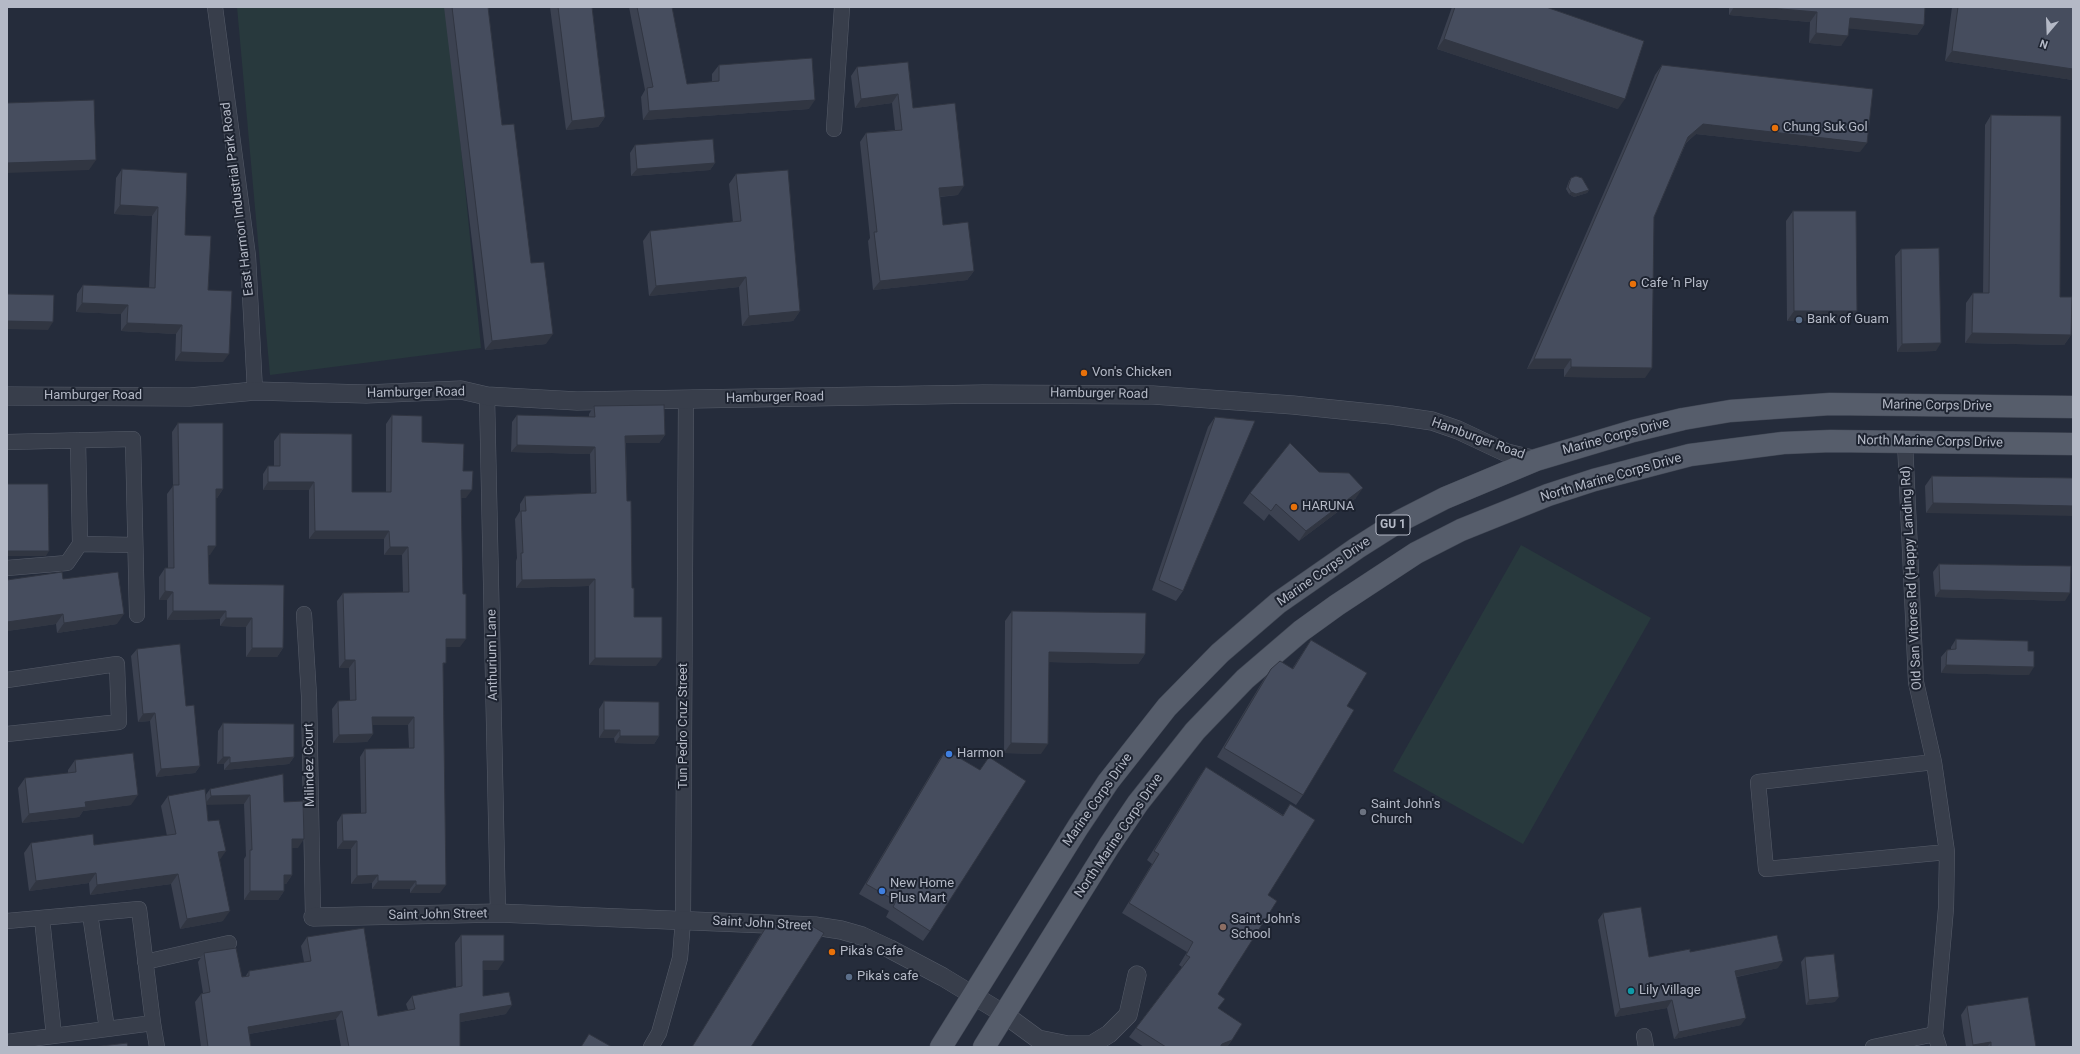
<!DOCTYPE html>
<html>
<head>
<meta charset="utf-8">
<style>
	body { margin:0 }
	#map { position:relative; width:2080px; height:1054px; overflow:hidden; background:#252c3b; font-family:Roboto,sans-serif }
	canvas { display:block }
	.frame { position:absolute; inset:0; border:8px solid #b4b9c6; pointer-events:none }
	.north { position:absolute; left:2028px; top:12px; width:40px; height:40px; -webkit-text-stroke:3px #1d2330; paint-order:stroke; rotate:199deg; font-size:11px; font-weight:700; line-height:16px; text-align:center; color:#b4b9c6 }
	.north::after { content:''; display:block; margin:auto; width:14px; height:18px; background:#b4b9c6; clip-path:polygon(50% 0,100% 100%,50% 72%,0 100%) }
</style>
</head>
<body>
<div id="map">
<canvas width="2080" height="1054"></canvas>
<div class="frame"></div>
<div class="north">N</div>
</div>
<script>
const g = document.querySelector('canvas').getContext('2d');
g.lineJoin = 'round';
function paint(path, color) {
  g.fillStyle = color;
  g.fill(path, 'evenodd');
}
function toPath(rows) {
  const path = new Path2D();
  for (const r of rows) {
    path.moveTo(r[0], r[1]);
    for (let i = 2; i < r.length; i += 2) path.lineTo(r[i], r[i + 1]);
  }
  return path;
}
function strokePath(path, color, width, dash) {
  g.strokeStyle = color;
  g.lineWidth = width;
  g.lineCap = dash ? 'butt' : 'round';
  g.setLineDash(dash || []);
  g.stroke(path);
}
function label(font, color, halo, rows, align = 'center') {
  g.font = font + ' Roboto,sans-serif';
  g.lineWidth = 4;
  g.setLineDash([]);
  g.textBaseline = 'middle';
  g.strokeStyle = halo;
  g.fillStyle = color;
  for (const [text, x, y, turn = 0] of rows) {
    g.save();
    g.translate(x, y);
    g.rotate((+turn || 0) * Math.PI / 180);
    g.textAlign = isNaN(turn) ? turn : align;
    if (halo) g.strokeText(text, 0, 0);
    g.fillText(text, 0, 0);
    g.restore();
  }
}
paint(toPath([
	[237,7,447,7,481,348,270,375],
	[1521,545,1651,618,1523,844,1393,771]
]), '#28393d');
const minor = toPath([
	[215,7,248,256,255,391],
	[834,129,842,7],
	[487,396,498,913],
	[78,440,80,544,135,545],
	[7,442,133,439,137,615],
	[1905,442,1916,682,1934,762,1947,852,1946,908,1935,1034,1939,1047],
	[7,568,67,563,80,544],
	[304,614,309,696,313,917],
	[7,680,117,664,119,722,7,734],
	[1934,762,1758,782,1766,869,1947,852],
	[90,914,107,1029],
	[42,918,54,1036],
	[7,921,139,909,153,1023,7,1042],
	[145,962,229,943],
	[153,1023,157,1047],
	[1644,1036,1646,1047],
	[651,1047,659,1033,680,958,683,920,686,400],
	[1873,1047,1935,1034]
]);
const tertiary = toPath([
	[7,396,190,397,255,391,366,394,461,390,487,396,577,401,983,394,1153,395,1293,405,1391,415,1432,421,1458,430,1507,453,1536,460],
	[313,917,498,913,815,926,841,930,862,936,890,949,943,977,1004,1014,1038,1039,1068,1045,1091,1045,1109,1034,1128,1015,1137,975]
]);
const primary = toPath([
	[941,1047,1078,827,1108,782,1167,707,1220,653,1278,603,1357,548,1398,522,1445,498,1536,460,1633,431,1683,419,1730,411,1830,404,2073,407],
	[984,1047,1109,846,1138,803,1195,731,1245,679,1301,631,1337,605,1416,553,1461,530,1548,495,1594,480,1690,455,1783,443,1831,441,2073,444]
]);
strokePath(minor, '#565c69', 16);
strokePath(tertiary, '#565c69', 19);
strokePath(primary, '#414754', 23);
strokePath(minor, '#383e4b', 15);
strokePath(tertiary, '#383e4b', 18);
strokePath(primary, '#565d6b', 22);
paint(toPath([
	[444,7,488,7,502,125,531,263,546,344,485,350],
	[550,7,592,7,605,117,598,127,566,130],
	[629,7,672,7,687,84,712,82,712,74,719,65,809,109,643,120,641,97,645,90],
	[1452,7,1546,7,1618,109,1437,49],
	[1729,7,1925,7,1924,25,1917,35,1849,28,1841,46,1809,43,1810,22,1729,15],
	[1952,7,2073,7,2073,80,1945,61],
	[908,62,913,108,958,195,940,197,943,225,974,271,967,280,873,290,868,241,870,238,860,142,866,133,895,130,892,103,855,108,851,76,857,67],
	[1662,65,1860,152,1696,134,1686,143,1654,217,1645,378,1564,377,1564,369,1527,369,1655,75],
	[1991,115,2060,297,2071,335,2064,345,1965,343,1966,303,1973,293,1983,293,1985,125],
	[635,145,715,163,710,170,631,176,630,153],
	[122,169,185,235,208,290,223,362,175,361,176,334,121,331,121,314,76,312,77,294,83,285,149,288,152,216,114,214,116,178],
	[736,174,800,311,793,321,742,326,739,287,649,296,643,241,650,231,733,222,729,184],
	[1571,178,1589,190,1587,193,1574,197,1569,194,1566,189,1569,181],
	[1793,211,1850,321,1787,321,1786,221],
	[1901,249,1936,351,1897,352,1895,256],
	[594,406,665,435,659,443,626,443,627,501,632,588,634,617,656,666,589,665,589,586,516,588,516,561,517,558,515,519,520,511,520,504,525,496,591,493,590,454,511,452,512,422,517,415,589,417,589,414],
	[392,415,422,442,463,471,466,498,461,498,460,647,446,647,443,667,440,893,410,893,410,889,372,889,372,883,351,884,351,849,337,849,337,822,342,814,361,813,360,757,365,749,409,748,408,725,373,725,373,734,367,742,333,743,332,709,338,701,350,700,349,668,339,668,337,601,343,593,403,592,402,555,384,555,384,539,309,539,309,490,263,490,263,474,268,466,274,466,274,441,280,433,352,492,386,492,386,424],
	[1215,417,1183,591,1176,601,1152,590,1208,427],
	[178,423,223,489,217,498,216,498,210,555,208,555,209,584,284,585,283,648,277,657,246,657,246,627,220,626,220,619,167,620,167,600,159,600,159,577,165,568,168,568,167,494,173,486,172,432],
	[1319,472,1356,498,1299,541,1269,514,1264,521,1243,503,1250,493],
	[1932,476,2073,478,1926,513,1925,486],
	[1939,564,2065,601,1935,597,1933,572],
	[63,579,117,624,57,633,56,624,7,631,7,580],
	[1012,611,1145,654,1138,664,1049,662,1041,754,1004,753,1005,621],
	[1956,639,2029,675,1941,673,1941,657,1947,650,1951,649,1951,647],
	[1311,640,1347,706,1303,795,1296,805,1217,757,1264,679,1271,669,1292,669],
	[137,649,186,706,200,766,195,773,156,777,150,721,138,722,131,656],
	[604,701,659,736,654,744,615,743,614,738,599,738,599,709],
	[223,723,294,757,289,764,224,770,224,764,217,764,218,731],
	[946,750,980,770,989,757,930,931,923,941,886,917,889,911,859,894,939,760],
	[75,760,131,805,83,811,79,817,22,823,18,788,25,778,68,773,68,770],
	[1206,767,1283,815,1290,804,1268,895,1218,994,1218,1008,1232,1040,1227,1047,1144,1047,1129,1037,1182,967,1179,965,1187,952,1122,913,1152,864,1147,860,1199,777],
	[283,774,284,802,298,848,292,848,292,875,286,884,284,884,284,891,278,900,244,900,244,859,246,856,244,804,206,804,208,821,219,860,223,921,180,929,171,884,90,895,89,883,29,891,24,853,31,843,94,845,167,836,161,806,168,796,205,796,210,789],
	[1603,913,1649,957,1690,952,1778,968,1737,977,1741,1025,1674,1039,1667,1008,1615,1017,1598,920],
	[768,924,751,1047,692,1047,761,934],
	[461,935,498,970,483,970,483,996,506,1014,460,1022,460,1047,341,1047,336,1019,249,1034,251,1047,201,1047,195,1002,201,994,203,993,198,962,204,953,242,977,245,977,249,971,304,962,301,946,307,937,378,1016,408,1010,406,1004,412,996,456,987,455,943],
	[1805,957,1835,1002,1806,1005,1801,962],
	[1967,1006,2036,1047,1966,1047,1961,1015]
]), '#3c4251');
paint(toPath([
	[1734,7,1758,7,1817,12,1810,22,1729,15],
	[1850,18,1924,25,1917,35,1843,28],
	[1816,33,1848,36,1841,46,1809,43],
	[1444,39,1625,99,1618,109,1437,49],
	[1952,51,2073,69,2073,80,1945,61],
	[898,94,892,103,855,108,861,99],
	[815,100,809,109,643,120,649,111],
	[605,117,598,127,566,130,572,121],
	[1703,124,1867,143,1860,152,1696,134,1681,147,1688,137],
	[96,160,89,170,7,173,7,163],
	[715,163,710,170,631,176,637,169],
	[964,186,958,195,933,197,939,188],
	[1589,190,1587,193,1574,197,1569,194,1571,192],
	[120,205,158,207,152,216,114,214],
	[974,271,967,280,873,290,880,281],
	[746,277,739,287,649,296,656,286],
	[82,303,128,305,121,314,76,312],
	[800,311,793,321,742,326,749,316],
	[1794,311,1857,311,1850,321,1787,321],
	[7,321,53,322,48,330,7,329],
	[127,323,182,325,176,334,121,331],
	[1972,333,2071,335,2064,345,1965,343],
	[553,334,546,344,485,350,492,341],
	[1941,343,1936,351,1897,352,1902,344],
	[181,352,229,354,223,362,175,361],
	[1534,359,1571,359,1564,369,1527,369],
	[1571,367,1652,368,1645,378,1564,377],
	[665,435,659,443,620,443,625,436],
	[517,445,595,447,590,454,511,452],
	[268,482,314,482,309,490,263,490],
	[1363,488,1356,498,1299,541,1306,531],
	[216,489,223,489,217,498,210,498],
	[461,490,472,490,466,498,455,498],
	[1933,503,2073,506,2073,516,1926,513],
	[315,531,389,531,384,539,309,539],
	[208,546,216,546,210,555,202,555],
	[390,547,408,547,402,555,384,555],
	[7,551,49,551,46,556,7,556],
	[595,579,589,586,516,588,522,580],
	[1940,590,2070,593,2065,601,1935,597],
	[165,591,173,592,167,600,159,600],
	[173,611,226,611,220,619,167,620],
	[63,614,56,624,7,631,7,622],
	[124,614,117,624,57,633,64,623],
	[226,618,252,618,246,627,220,626],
	[446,639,466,639,460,647,440,647],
	[252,648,283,648,277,657,246,657],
	[1049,652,1145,654,1138,664,1042,662],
	[595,658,662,658,656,666,589,665],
	[345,660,355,660,349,668,339,668],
	[1946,665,2034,667,2029,675,1941,673],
	[155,713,150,721,138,722,143,714],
	[372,717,414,717,408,725,367,725],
	[604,730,620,730,614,738,599,738],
	[373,734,367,742,333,743,339,735],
	[620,736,659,736,654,744,615,743],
	[1011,743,1048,744,1041,754,1004,753],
	[223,757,230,757,224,764,217,764],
	[294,757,289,764,224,770,230,763],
	[200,766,195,773,156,777,161,769],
	[138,795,131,805,83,811,79,817,22,823,29,814,85,802],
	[250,795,244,804,204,805,211,796],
	[292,839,304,839,298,848,286,848],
	[343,841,357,841,351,849,337,849],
	[226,851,219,861,218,852],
	[96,873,89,883,29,891,36,881],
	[178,874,171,884,90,895,97,885],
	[284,875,292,875,286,884,278,884],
	[378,875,372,883,351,884,357,876],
	[378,881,416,881,410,889,372,889],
	[416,885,446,885,440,893,410,893],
	[250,891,284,891,278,900,244,900],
	[230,911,223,921,180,929,187,919],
	[483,961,504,961,498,970,477,970],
	[1783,961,1778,968,1730,978,1735,971],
	[1839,997,1835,1002,1806,1005,1809,1000],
	[1672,1000,1667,1008,1615,1017,1620,1009],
	[512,1005,506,1014,454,1023,460,1014],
	[342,1011,336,1019,242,1035,248,1027],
	[1746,1018,1741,1025,1674,1039,1679,1032],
	[1232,1040,1227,1047,1220,1047,1222,1044],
	[1991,1042,1987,1047,1972,1047,1973,1045]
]), '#313642');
const building = toPath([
	[452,7,488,7,502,125,514,124,531,263,544,262,553,334,492,341,452,7],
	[558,7,592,7,605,117,572,121,558,7],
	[637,7,672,7,687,84,719,81,719,65,812,58,815,100,649,111,647,88,653,87,637,7],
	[1455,7,1546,7,1644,41,1625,99,1444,39,1455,7],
	[1758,7,1925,7,1924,25,1850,18,1848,36,1816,33,1817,12,1758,7],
	[1958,7,2073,7,2073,69,1952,51,1958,7],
	[908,62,913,108,955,103,964,186,939,188,943,225,968,222,974,271,880,281,874,232,877,232,866,133,902,130,898,94,861,99,857,67,908,62],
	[1662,65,1873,89,1867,143,1703,124,1688,137,1654,217,1652,368,1571,367,1571,359,1534,359,1662,65],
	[94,100,96,160,7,163,7,103,94,100],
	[1991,115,2061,116,2060,297,2072,297,2071,335,1972,333,1973,293,1989,293,1991,115],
	[713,139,715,163,637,169,635,145,713,139],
	[122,169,187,173,185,235,211,236,208,290,232,291,229,354,181,352,182,325,127,323,128,305,82,303,83,285,155,288,158,207,120,205,122,169],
	[788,170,800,311,749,316,746,277,656,286,650,231,741,221,736,174,788,170],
	[1576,176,1582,178,1589,190,1576,194,1571,192,1568,187,1571,178,1576,176],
	[1793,211,1856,211,1857,311,1794,311,1793,211],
	[1939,248,1941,343,1902,344,1901,249,1939,248],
	[7,294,54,295,53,322,7,321,7,294],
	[664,405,665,435,625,436,627,501,631,501,632,588,634,588,634,617,662,617,662,658,595,658,595,579,522,580,521,553,523,553,521,511,526,511,525,496,596,493,595,447,517,445,517,415,595,417,594,406,664,405],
	[392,415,422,416,422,442,464,444,463,471,473,471,472,490,461,490,463,594,466,594,466,639,446,639,446,663,443,663,446,885,416,885,416,881,378,881,378,875,357,876,357,841,343,841,342,814,366,813,365,749,414,748,414,717,372,717,373,734,339,735,338,701,356,700,355,660,345,660,343,593,409,592,408,547,390,547,389,531,315,531,314,482,268,482,268,466,280,466,280,433,352,434,352,492,391,492,392,415],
	[1215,417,1255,421,1183,591,1159,580,1215,417],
	[178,423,223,423,223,489,216,489,216,546,208,546,209,584,284,585,283,648,252,648,252,618,226,618,226,611,173,611,173,592,165,591,165,568,174,568,173,485,179,485,178,423],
	[1290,443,1319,472,1349,473,1363,488,1306,531,1276,504,1271,511,1250,493,1290,443],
	[1932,476,2073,478,2073,506,1933,503,1932,476],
	[7,484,48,484,49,551,7,551,7,484],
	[1939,564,2071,566,2070,593,1940,590,1939,564],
	[62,572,63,579,118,572,124,614,64,623,63,614,7,622,7,580,62,572],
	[1012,611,1146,613,1145,654,1049,652,1048,744,1011,743,1012,611],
	[1956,639,2028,641,2028,651,2034,651,2034,667,1946,665,1947,650,1956,649,1956,639],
	[1311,640,1367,673,1347,706,1354,710,1303,795,1224,748,1271,669,1280,661,1293,669,1311,640],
	[180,644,186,706,194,705,200,766,161,769,155,713,143,714,137,649,180,644],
	[604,701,659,702,659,736,620,736,620,730,604,730,604,701],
	[223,723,294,724,294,757,230,763,230,757,223,757,223,723],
	[946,750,980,770,989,757,1026,781,930,931,893,907,896,901,866,884,946,750],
	[133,753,138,795,85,802,86,807,29,814,25,778,76,772,75,760,133,753],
	[1206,767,1283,816,1290,804,1315,820,1268,895,1277,901,1218,994,1225,999,1218,1008,1242,1024,1232,1040,1222,1044,1220,1047,1166,1047,1136,1028,1190,957,1186,955,1193,942,1129,903,1159,854,1154,851,1206,767],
	[283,774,284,802,303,801,304,839,292,839,292,875,284,875,284,891,250,891,250,850,252,850,250,795,211,796,210,789,283,774],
	[205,789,208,821,219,820,226,851,218,852,230,911,187,919,178,874,97,885,96,873,36,881,31,843,93,834,94,845,176,834,168,796,205,789],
	[1641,907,1649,957,1690,949,1690,952,1777,935,1783,961,1735,971,1746,1018,1679,1032,1672,1000,1620,1009,1603,913,1641,907],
	[768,924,812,926,824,933,751,1047,692,1047,768,924],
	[364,928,378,1016,415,1009,412,996,462,986,461,935,504,935,504,961,483,961,483,996,509,992,512,1005,460,1014,460,1047,349,1047,342,1011,248,1027,251,1047,208,1047,201,994,210,992,204,953,236,948,242,977,249,976,249,971,311,961,307,937,364,928],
	[1834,954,1839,997,1809,1000,1805,957,1834,954],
	[2028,997,2036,1047,1991,1047,1991,1042,1973,1045,1967,1006,2028,997],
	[589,1034,612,1047,581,1047,589,1034],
	[127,1043,128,1047,93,1047,127,1043]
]);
paint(building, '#464d5e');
strokePath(building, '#313642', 1);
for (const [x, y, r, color] of [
	[1775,128,4,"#e8710a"],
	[1633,284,4,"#e8710a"],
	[1799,320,4,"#5c6f8a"],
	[1084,373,4,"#e8710a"],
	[1294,507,4,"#e8710a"],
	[949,754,4,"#3f7fe0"],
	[1363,812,4,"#6b7280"],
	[882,891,4,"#3f7fe0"],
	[1223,927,4,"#8d6e63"],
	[832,952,4,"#e8710a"],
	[849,977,4,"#5c6f8a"],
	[1631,991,4,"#0f9aa8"]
]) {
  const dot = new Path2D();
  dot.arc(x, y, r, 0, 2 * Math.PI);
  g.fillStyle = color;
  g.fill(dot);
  strokePath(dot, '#1d2330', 1.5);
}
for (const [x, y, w] of [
	[1393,525,34]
]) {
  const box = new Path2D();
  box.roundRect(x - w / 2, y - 10, w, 20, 3);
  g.fillStyle = '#1d2330';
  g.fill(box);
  strokePath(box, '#b4b9c6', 1);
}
label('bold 12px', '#b4b9c6', null, [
	["GU 1",1393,525]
]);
label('13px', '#b4b9c6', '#1d2330', [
	["Chung Suk Gol",1783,128],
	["Cafe ‘n Play",1641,284],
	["Bank of Guam",1807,320],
	["Von's Chicken",1092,373],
	["HARUNA",1302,507],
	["Harmon",957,754],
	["Saint John's",1371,805],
	["Church",1371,820],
	["New Home",890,884],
	["Plus Mart",890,899],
	["Saint John's",1231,920],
	["School",1231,935],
	["Pika's Cafe",840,952],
	["Pika's cafe",857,977],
	["Lily Village",1639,991]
], 'left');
label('13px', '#b4b9c6', '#1d2330', [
	["East Harmon Industrial Park Road",238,199,-97],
	["Hamburger Road",416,393,-1],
	["Hamburger Road",1099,394,1],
	["Hamburger Road",93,396],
	["Hamburger Road",775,398,-1],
	["Marine Corps Drive",1937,406,1],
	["Marine Corps Drive",1616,437,-15],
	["Hamburger Road",1478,439,20],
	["North Marine Corps Drive",1930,442,1],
	["North Marine Corps Drive",1611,478,-16],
	["Marine Corps Drive",1324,572,-35],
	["Old San Vitores Rd (Happy Landing Rd)",1912,578,-93],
	["Anthurium Lane",493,655,-91],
	["Tun Pedro Cruz Street",684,726,-90],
	["Milindez Court",310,765,-91],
	["Marine Corps Drive",1098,800,-55],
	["North Marine Corps Drive",1119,836,-56],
	["Saint John Street",438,915,-1],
	["Saint John Street",762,924,3]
]);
</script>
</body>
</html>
